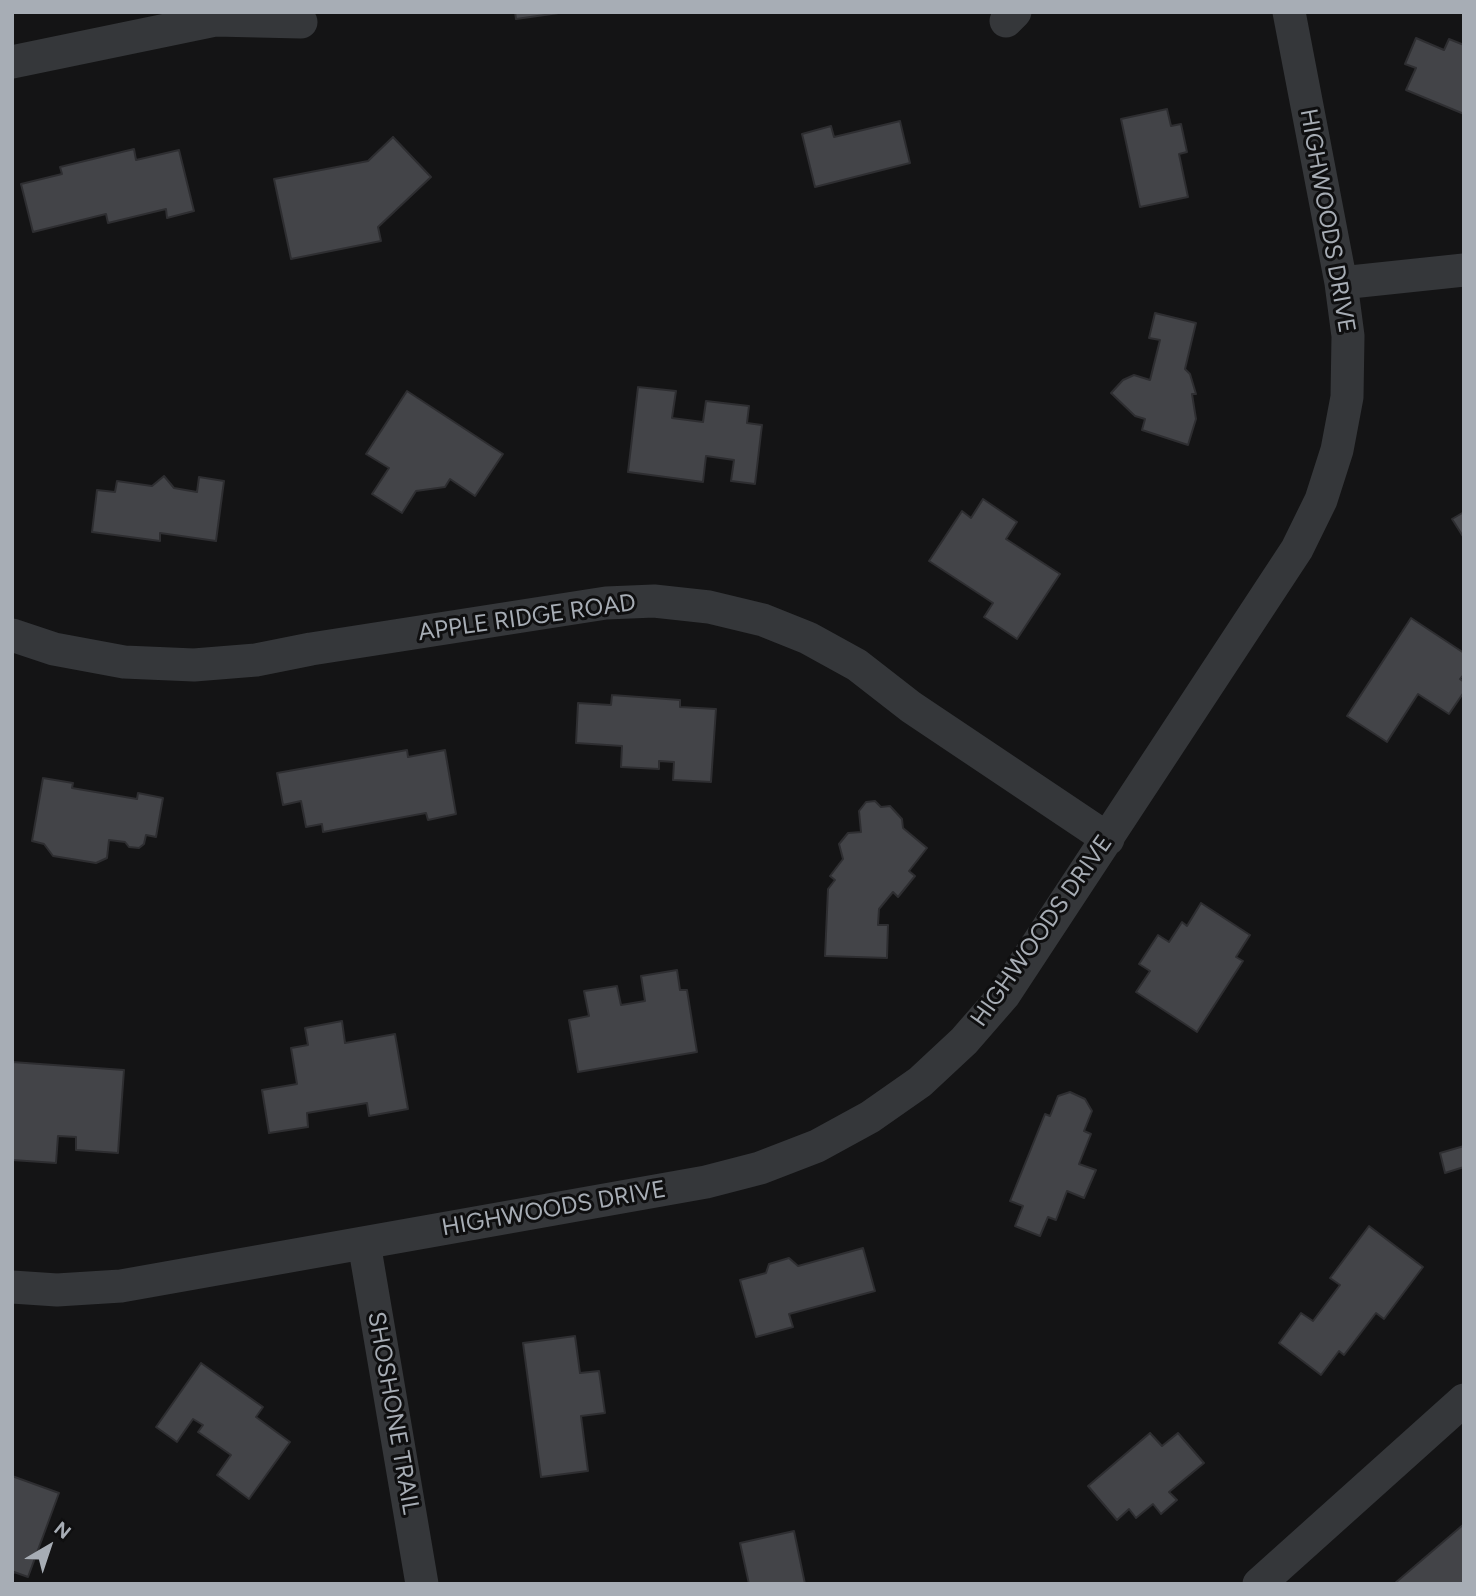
<!DOCTYPE html>
<html>
<head>
<meta charset="utf-8">
<style>
	body { margin:0 }
	#map { position:relative; width:1476px; height:1596px; overflow:hidden; background:#141415; font-family:Figtree,sans-serif }
	canvas { display:block }
	.frame { position:absolute; inset:0; border:14px solid #a7adb5; pointer-events:none }
	.north { position:absolute; left:14px; top:1512px; width:70px; height:70px; -webkit-text-stroke:5px #0f0f10; paint-order:stroke; rotate:39deg; font-size:19px; font-weight:700; line-height:28px; text-align:center; color:#a7adb5 }
	.north::after { content:''; display:block; margin:auto; width:24px; height:32px; background:#a7adb5; clip-path:polygon(50% 0,100% 100%,50% 72%,0 100%) }
</style>
</head>
<body>
<div id="map">
<canvas width="1476" height="1596"></canvas>
<div class="frame"></div>
<div class="north">N</div>
</div>
<script>
const g = document.querySelector('canvas').getContext('2d');
g.lineJoin = 'round';
function paint(path, color) {
  g.fillStyle = color;
  g.fill(path, 'evenodd');
}
function toPath(rows) {
  const path = new Path2D();
  for (const r of rows) {
    path.moveTo(r[0], r[1]);
    for (let i = 2; i < r.length; i += 2) path.lineTo(r[i], r[i + 1]);
  }
  return path;
}
function strokePath(path, color, width, dash) {
  g.strokeStyle = color;
  g.lineWidth = width;
  g.lineCap = dash ? 'butt' : 'round';
  g.setLineDash(dash || []);
  g.stroke(path);
}
function label(font, color, halo, rows, align = 'center') {
  g.font = font + ' Figtree,sans-serif';
  g.lineWidth = 6;
  g.setLineDash([]);
  g.textBaseline = 'middle';
  g.strokeStyle = halo;
  g.fillStyle = color;
  for (const [text, x, y, turn = 0] of rows) {
    g.save();
    g.translate(x, y);
    g.rotate((+turn || 0) * Math.PI / 180);
    g.textAlign = isNaN(turn) ? turn : align;
    if (halo) g.strokeText(text, 0, 0);
    g.fillText(text, 0, 0);
    g.restore();
  }
}
const building = toPath([
	[515,12,566,12,516,19,515,12],
	[1416,38,1444,50,1449,39,1464,45,1464,114,1406,90,1416,68,1405,64,1416,38],
	[1167,109,1171,126,1181,124,1187,152,1179,154,1188,197,1140,207,1121,119,1167,109],
	[900,121,910,163,815,187,802,134,831,126,834,137,900,121],
	[393,137,431,177,378,227,381,241,291,259,274,179,368,161,393,137],
	[134,149,136,160,179,150,194,211,167,218,166,209,108,223,106,214,33,232,21,184,62,174,60,167,134,149],
	[1155,313,1196,323,1185,369,1190,374,1196,394,1192,394,1196,419,1188,445,1142,430,1145,419,1135,416,1111,393,1123,380,1134,375,1150,380,1160,340,1149,338,1155,313],
	[638,387,676,391,672,418,703,422,706,401,749,406,747,423,762,425,755,484,731,481,734,460,706,456,703,482,628,472,638,387],
	[407,391,503,454,475,496,450,479,445,487,416,491,402,513,372,494,389,468,366,454,407,391],
	[164,476,174,488,197,492,199,477,224,481,216,541,160,533,160,541,92,532,97,490,115,492,117,481,152,486,164,476],
	[983,499,1017,522,1006,539,1060,574,1017,639,984,617,993,603,929,561,962,511,971,518,983,499],
	[1464,512,1464,538,1452,519,1464,512],
	[1411,618,1464,653,1464,674,1460,679,1464,682,1464,692,1449,714,1418,694,1387,742,1347,716,1411,618],
	[612,695,680,700,680,707,716,709,711,782,673,780,674,762,659,761,659,769,621,767,622,746,576,743,578,703,611,705,612,695],
	[407,750,408,757,445,750,456,814,428,820,426,813,323,832,322,824,306,827,301,801,283,805,277,773,407,750],
	[43,778,73,783,72,788,137,799,138,793,163,798,156,837,146,835,144,844,139,848,129,847,125,842,109,840,107,858,96,863,53,856,44,844,32,841,43,778],
	[875,801,881,807,890,806,902,819,903,828,927,848,909,871,915,876,898,897,893,892,879,909,878,925,888,925,887,958,825,956,828,889,835,880,830,876,843,859,839,844,848,833,861,832,859,811,866,802,875,801],
	[1201,903,1250,935,1236,957,1243,961,1197,1032,1136,992,1150,971,1139,964,1158,935,1169,942,1182,922,1187,926,1201,903],
	[677,970,680,990,687,990,697,1052,578,1072,569,1020,589,1016,584,991,617,986,621,1005,645,1001,641,976,677,970],
	[342,1021,345,1043,395,1034,408,1109,369,1116,367,1103,307,1113,308,1127,269,1133,262,1090,297,1084,291,1048,308,1045,305,1028,342,1021],
	[12,1062,124,1070,118,1153,76,1150,76,1137,58,1136,56,1163,12,1160,12,1062],
	[1070,1092,1085,1099,1092,1111,1084,1131,1091,1134,1079,1164,1096,1170,1084,1198,1067,1191,1056,1220,1048,1217,1040,1236,1015,1226,1023,1206,1010,1201,1045,1114,1050,1116,1058,1096,1070,1092],
	[1464,1146,1464,1167,1445,1173,1440,1153,1464,1146],
	[1369,1226,1423,1267,1384,1319,1376,1313,1344,1355,1339,1351,1321,1375,1279,1343,1301,1313,1313,1321,1340,1285,1330,1278,1369,1226],
	[863,1248,875,1291,789,1314,793,1327,756,1337,740,1280,766,1273,769,1264,789,1258,798,1266,863,1248],
	[575,1336,580,1373,599,1371,605,1413,581,1416,588,1471,541,1477,523,1343,575,1336],
	[201,1363,263,1407,256,1417,290,1442,249,1499,217,1475,231,1455,198,1432,203,1425,193,1419,177,1442,156,1427,201,1363],
	[1150,1433,1162,1446,1178,1433,1204,1463,1169,1492,1177,1500,1161,1514,1153,1504,1136,1518,1129,1509,1117,1520,1088,1486,1150,1433],
	[12,1476,59,1493,28,1577,14,1572,12,1577,12,1476],
	[1464,1524,1464,1584,1394,1584,1464,1524],
	[794,1531,805,1584,749,1584,740,1543,794,1531]
]);
paint(building, '#434448');
strokePath(building, '#2e2e31', 2);
strokePath(toPath([
	[1006,21,1015,12],
	[12,62,215,20,301,22],
	[1341,283,1464,270],
	[12,635,54,649,124,662,194,665,256,660,311,649,606,603,654,601,709,607,763,620,808,638,857,665,911,707,1108,839],
	[364,1243,422,1584],
	[12,1287,57,1290,121,1286,706,1182,760,1168,817,1146,870,1117,920,1082,964,1041,1004,995,1297,549,1321,500,1337,450,1347,397,1348,336,1341,283,1289,12],
	[1259,1584,1464,1400]
]), '#35373a', 33);
label('24px', '#a7adb5', '#0f0f10', [
	["HIGHWOODS DRIVE",1327,221,80],
	["APPLE RIDGE ROAD",527,618,-8],
	["HIGHWOODS DRIVE",1042,931,-55],
	["HIGHWOODS DRIVE",554,1209,-10],
	["SHOSHONE TRAIL",393,1413,80]
]);
</script>
</body>
</html>
